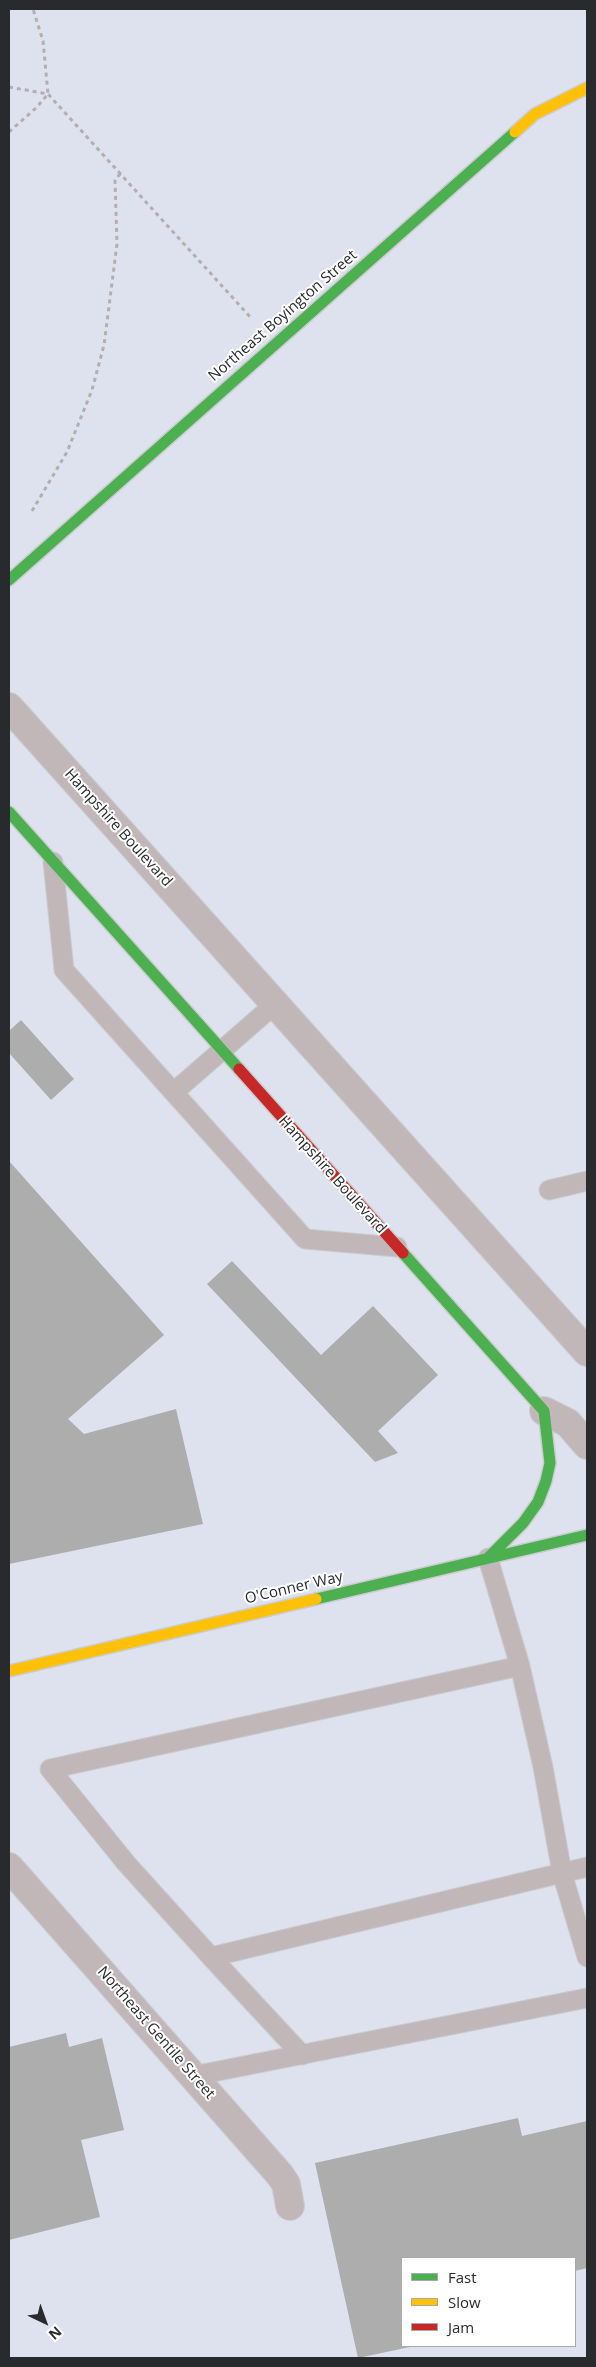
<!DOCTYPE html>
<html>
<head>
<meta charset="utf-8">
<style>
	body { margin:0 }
	#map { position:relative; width:596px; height:2367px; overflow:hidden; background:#eceef4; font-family:"Open Sans",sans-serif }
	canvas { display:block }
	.frame { position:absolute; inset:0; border:10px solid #282a2d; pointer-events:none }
	.legend { position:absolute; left:401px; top:2257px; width:175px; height:90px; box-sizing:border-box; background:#fff; border:1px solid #a9aaab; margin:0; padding:6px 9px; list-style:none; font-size:15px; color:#282a2d }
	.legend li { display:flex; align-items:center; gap:10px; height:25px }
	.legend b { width:25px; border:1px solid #a9aaab }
	.north { position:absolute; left:20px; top:2297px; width:50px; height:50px; -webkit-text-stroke:4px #fff; paint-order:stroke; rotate:138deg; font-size:14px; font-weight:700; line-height:20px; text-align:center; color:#282a2d }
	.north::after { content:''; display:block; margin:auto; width:18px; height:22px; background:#282a2d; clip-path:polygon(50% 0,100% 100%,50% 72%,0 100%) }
</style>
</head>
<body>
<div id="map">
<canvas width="596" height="2367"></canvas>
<div class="frame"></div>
<ul class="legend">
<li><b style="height:6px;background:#4caf50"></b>Fast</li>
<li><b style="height:6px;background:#ffc107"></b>Slow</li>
<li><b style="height:6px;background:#c62828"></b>Jam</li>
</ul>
<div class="north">N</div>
</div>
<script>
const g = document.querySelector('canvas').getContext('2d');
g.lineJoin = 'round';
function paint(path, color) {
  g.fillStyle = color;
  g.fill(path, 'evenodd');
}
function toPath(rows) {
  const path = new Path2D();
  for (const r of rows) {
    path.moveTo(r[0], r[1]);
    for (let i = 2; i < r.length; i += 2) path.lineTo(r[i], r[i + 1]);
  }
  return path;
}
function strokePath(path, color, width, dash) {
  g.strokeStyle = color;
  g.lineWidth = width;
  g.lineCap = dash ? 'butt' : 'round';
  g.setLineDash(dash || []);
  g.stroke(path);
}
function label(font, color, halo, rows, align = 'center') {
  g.font = font + ' "Open Sans",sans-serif';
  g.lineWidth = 4;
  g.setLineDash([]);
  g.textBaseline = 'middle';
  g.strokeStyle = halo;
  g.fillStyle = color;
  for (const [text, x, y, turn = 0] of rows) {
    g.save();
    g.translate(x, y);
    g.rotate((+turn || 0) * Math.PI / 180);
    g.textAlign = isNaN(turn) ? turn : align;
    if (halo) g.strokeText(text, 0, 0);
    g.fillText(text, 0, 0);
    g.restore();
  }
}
paint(toPath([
	[9,9,587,9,587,2358,9,2358],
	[402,2258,575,2258,575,2346,402,2346]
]), '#dde2ee');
paint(toPath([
	[21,1020,74,1079,51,1100,9,1053,9,1031],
	[9,1161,164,1335,68,1419,84,1434,176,1409,203,1524,9,1564],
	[232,1261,321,1355,373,1306,438,1375,378,1431,398,1453,375,1462,207,1284],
	[66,2033,69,2047,102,2038,124,2130,81,2140,100,2217,9,2240,9,2047],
	[518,2118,522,2136,587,2121,587,2268,575,2271,575,2258,402,2258,402,2346,410,2347,358,2358,315,2163]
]), '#adadae');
const lane = toPath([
	[53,862,64,970,305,1239,397,1247],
	[174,1092,275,1004],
	[549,1190,587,1181],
	[488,1558,520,1666,50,1769,126,1863,211,1957,587,1867],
	[520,1666,543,1767,562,1873,587,1957],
	[211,1957,302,2055],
	[193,2076,587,1998]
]);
const street = toPath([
	[9,707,587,1352],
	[544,1411,568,1423,587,1445],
	[9,1867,280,2175,286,2184,290,2206]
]);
const fast = toPath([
	[9,580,515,132],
	[9,812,239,1069],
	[403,1253,544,1411,550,1463,546,1481,538,1502,523,1523,488,1558],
	[316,1599,587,1535]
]);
const slow = toPath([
	[515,132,535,114,587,88],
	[9,1671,316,1599]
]);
const jam = toPath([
	[239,1069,403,1253]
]);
strokePath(lane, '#cacccf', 21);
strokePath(street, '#cacccf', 30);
strokePath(fast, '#cacccf', 14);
strokePath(slow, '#cacccf', 14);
strokePath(jam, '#cacccf', 14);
strokePath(toPath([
	[9,87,48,94,252,319],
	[9,132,36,108,48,94,43,41,33,9],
	[32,511,67,452,92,390,104,345,117,244,115,180,121,173]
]), '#b5aeb0', 3, [4, 4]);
strokePath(lane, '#c2b7b8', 19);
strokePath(street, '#c2b7b8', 28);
strokePath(fast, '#4caf50', 11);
strokePath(slow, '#ffc107', 11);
strokePath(jam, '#c62828', 11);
label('15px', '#282a2d', '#fff', [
	["Northeast Boyington Street",283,316,-41],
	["Hampshire Boulevard",118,828,48],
	["Hampshire Boulevard",332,1175,48],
	["O'Conner Way",294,1588,-13],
	["Northeast Gentile Street",156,2033,49]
]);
</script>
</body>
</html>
